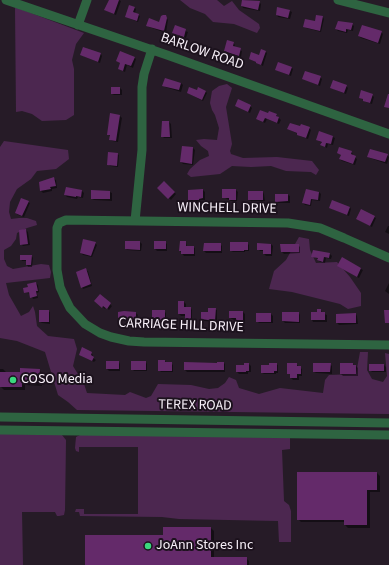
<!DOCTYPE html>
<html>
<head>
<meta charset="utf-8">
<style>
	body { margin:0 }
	canvas { display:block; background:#261b27 }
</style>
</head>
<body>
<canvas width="389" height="565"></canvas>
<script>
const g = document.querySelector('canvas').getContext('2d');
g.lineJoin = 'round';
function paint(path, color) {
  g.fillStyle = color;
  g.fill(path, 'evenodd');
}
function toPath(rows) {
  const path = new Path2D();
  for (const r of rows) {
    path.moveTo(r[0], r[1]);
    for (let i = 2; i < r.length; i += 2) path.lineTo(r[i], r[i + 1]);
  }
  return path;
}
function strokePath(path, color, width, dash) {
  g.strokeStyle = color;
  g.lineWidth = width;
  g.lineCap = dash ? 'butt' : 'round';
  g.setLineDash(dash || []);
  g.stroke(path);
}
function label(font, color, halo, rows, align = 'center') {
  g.font = font + ' "Source Sans 3",sans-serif';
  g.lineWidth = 4;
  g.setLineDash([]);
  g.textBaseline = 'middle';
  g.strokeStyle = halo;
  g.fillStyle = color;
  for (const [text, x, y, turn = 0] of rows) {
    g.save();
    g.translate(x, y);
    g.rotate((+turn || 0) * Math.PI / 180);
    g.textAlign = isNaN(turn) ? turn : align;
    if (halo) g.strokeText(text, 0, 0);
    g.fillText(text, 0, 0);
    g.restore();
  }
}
paint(toPath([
	[180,0,217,0,224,6,232,1,239,10,259,24,260,28,257,33,234,24,213,22,205,14,190,8],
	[15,7,84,33,76,44,72,60,74,69,74,115,66,120,42,121,32,114,22,111,16,112],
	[227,84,232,88,226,107,232,144,230,151,231,154,243,158,277,157,312,161,319,170,316,175,311,172,286,171,271,166,251,167,232,166,220,174,191,177,187,174,190,169,200,160,209,156,208,151,201,146,196,140,204,139,217,140,219,128,215,115,212,110,210,103,212,91,219,86],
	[4,141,68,150,69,159,56,169,37,171,31,179,17,189,10,202,9,212,11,219,19,218,27,218,36,221,37,225,27,228,17,233,16,239,11,246,4,250,4,259,7,266,13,269,41,264,49,265,51,272,50,278,6,283,9,295,21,316,29,312,33,306,35,312,37,326,48,336,74,339,77,349,73,366,84,384,87,393,125,395,130,392,146,398,151,396,158,384,191,385,209,389,218,388,225,383,229,377,236,380,239,388,259,394,280,388,323,393,325,380,329,375,356,374,360,352,368,352,367,370,372,379,383,382,387,376,385,353,389,354,389,414,77,410,68,402,58,395,45,352,17,341,0,338,0,147],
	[299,237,309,239,310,250,316,263,337,262,350,277,361,293,361,306,348,309,340,304,292,292,269,289,274,271,286,260],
	[0,432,62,435,66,440,65,510,64,515,59,516,57,516,55,512,22,512,23,565,0,565],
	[82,434,290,437,290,449,282,450,284,501,289,505,291,511,291,542,279,542,278,521,179,519,162,517,80,516,79,512,75,512,76,509,84,509,84,514,138,514,138,447,79,447,79,452,76,451,75,448,76,437]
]), '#4c2750');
paint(toPath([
	[110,0,119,0,121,1,116,15,105,10],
	[243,0,259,2,261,4,260,11,243,8,242,6],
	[134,7,136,9,135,13,140,16,138,22,126,17],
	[290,11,292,12,290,19,278,17,277,15],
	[165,16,168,20,166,33,149,27,147,25,160,23],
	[323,17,324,19,321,32,306,28,305,26,316,22],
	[352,24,354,26,353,31,348,30,347,33,338,31,336,29],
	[175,27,188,32,186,38,173,33],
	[381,32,383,34,380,44,361,38,359,36],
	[233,43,235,45,234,47,242,51,241,57,227,53,225,51],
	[266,52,267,53,263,66,250,59,260,56],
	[101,54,102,56,100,63,81,55],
	[134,57,136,59,133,68,127,65,125,72,119,69,121,64,117,61],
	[291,67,293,69,291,76,276,70],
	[320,77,322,79,320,86,304,79],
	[181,83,183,85,181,92,165,87,164,85],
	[346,86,348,88,346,94,331,88],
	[120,88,122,90,122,95,114,95,112,94],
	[205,91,207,93,203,101,188,93],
	[372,95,374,97,372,104,366,102,360,97],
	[236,106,250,106,252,108,250,113],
	[269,115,276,115,281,120,279,124,267,119,265,123,257,119],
	[120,116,122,118,118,142,112,141,110,140,110,136,108,134],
	[169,122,171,124,172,138,164,138,162,136],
	[301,128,309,128,311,130,308,139,300,136,298,134,288,129],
	[320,132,333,137,335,138,333,145,328,144,327,148,322,145,322,143,317,140],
	[193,148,195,150,193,165,183,164,181,162],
	[351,152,353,154,353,156,357,159,355,165,342,161,340,159,341,155,338,153],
	[117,154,119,155,118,167,110,166,108,164],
	[387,155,389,157,387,164,370,158,368,157],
	[54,179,56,180,57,188,52,189,52,191,43,193,41,191,40,182],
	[164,182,176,194,171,200,159,188],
	[203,190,205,192,205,200,200,200,200,202,191,202,189,200],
	[236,190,238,192,237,201,231,201,223,197],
	[82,191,84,193,83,198,78,197,77,199,67,197,65,195],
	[110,192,112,193,112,201,94,200,92,199],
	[263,192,264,194,265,201,251,201,249,200],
	[319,192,321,194,320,201,312,200,311,206,305,205,303,203],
	[288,195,290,196,290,203,278,203,276,201],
	[28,202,30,203,24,217,18,215,16,213],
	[350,207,351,209,349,216,330,208],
	[374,217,376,218,372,227,357,219],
	[388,226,389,226,389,234,385,232],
	[26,230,28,232,30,245,23,246,21,244],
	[140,242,142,244,141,251,127,250,126,249],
	[165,242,167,244,167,251,157,251,155,249],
	[181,242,186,242,187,247,193,247,195,248,195,256,184,256,180,251],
	[95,243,97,245,92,257,83,255,81,253],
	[247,243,249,245,249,251,245,251,245,252,233,252,231,251],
	[220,244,222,246,222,253,206,253,204,251],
	[271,244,273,246,272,256,266,256,264,254,264,251,260,251,258,249],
	[298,245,300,247,300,253,284,254,282,252],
	[321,252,330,254,332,256,331,259,326,258,325,263,320,262,318,259,312,256],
	[32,256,33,258,32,267,28,267,27,265,27,261,22,261,21,259],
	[342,258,363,270,359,278,338,266],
	[86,270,88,271,92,286,83,289,82,287],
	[36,283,38,285,39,292,37,293,38,298,33,299,30,294,26,294,34,293,29,288],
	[389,283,389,294,385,291],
	[100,296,112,306,109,310,106,307,105,309,97,303],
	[179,302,184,302,186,304,186,308,191,308,192,310,192,321,188,321,186,320,186,316,181,316,179,314],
	[215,309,217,310,217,322,204,321,202,319],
	[321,310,322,313,327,315,327,322,313,322,312,320],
	[48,311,50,312,50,324,42,323,40,322],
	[164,311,166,313,166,321,159,321,153,318],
	[243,312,245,314,245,322,238,322,230,318],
	[136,313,138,315,137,320,121,320,119,318],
	[299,313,300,315,300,323,285,323,283,321],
	[271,314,273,316,273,323,259,323,257,321],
	[356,314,357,316,358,324,339,325,337,323],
	[91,353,93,355,92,357,96,360,94,362,82,356],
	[165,361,167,363,171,363,173,365,173,372,161,372,159,370],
	[119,362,120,364,120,371,109,371,107,369],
	[146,362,147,364,147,371,134,371,132,369],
	[224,363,225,364,225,372,187,372,185,370],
	[249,364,251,366,251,372,248,372,248,374,239,374,237,372],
	[276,364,278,365,278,373,276,373,276,374,264,374,262,373,270,366],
	[296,364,302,369,302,376,299,376,299,380,293,380,291,378,291,375,288,373],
	[330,364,332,366,332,374,316,373,314,372],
	[341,364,352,364,356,366,358,368,358,376,343,376,341,374],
	[384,365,386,367,386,372,372,372,370,370],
	[0,369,3,369,6,372,21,373,39,370,42,373,42,386,25,385,25,390,4,390,0,386],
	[298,473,377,473,380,476,380,492,370,492,370,528,348,528,345,525,345,522,301,522,298,519],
	[164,528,211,528,214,531,214,558,246,558,249,561,249,565,86,565,164,536]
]), '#0007');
paint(toPath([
	[109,0,119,0,114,14,104,10],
	[242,0,260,1,258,10,241,6],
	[129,5,135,7,133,12,139,14,137,21,125,17],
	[277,7,290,10,288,18,276,15],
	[163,15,166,15,167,18,164,31,146,26,149,18,159,22,161,16],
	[316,15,323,16,320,31,303,27,305,19,315,21],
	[338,21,353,23,351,30,346,29,346,32,335,29],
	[175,25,186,29,184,37,172,33],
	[362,25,382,31,378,43,358,36],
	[227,40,234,42,233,46,241,48,239,56,224,51],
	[83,47,101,53,98,62,80,55],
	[261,49,266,51,261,65,256,63,256,62,249,59,251,52,259,55],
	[120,51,135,57,131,66,125,64,123,71,118,69,120,63,116,61],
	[278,62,292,67,289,75,275,70],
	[305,71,321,76,318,85,302,79],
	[165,78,181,83,179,90,162,86],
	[333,80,347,85,344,93,330,88],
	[111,87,120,87,120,94,111,94],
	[189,87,197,90,198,87,206,91,202,100,187,93],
	[361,90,373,94,370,103,363,101,363,99,359,98],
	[388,94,389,94,389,108,384,107],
	[238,99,251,105,248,112,235,106],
	[260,110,268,113,269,111,277,114,276,116,279,117,277,123,265,118,263,122,256,119],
	[110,113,120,115,116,141,109,140,110,135,107,135],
	[162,121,169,121,170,137,161,137],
	[290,123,300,126,301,124,310,127,306,138,297,135,297,133,287,129],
	[319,131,333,136,331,144,326,143,325,147,320,145,322,142,316,140],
	[182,146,193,147,192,164,180,162],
	[339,147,352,151,351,154,356,156,353,164,339,159,341,155,337,153],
	[370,149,388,154,385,162,367,157],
	[108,152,118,153,117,166,107,165],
	[54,177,56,186,50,187,51,189,40,191,39,182],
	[164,181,175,192,168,199,157,188],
	[66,187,82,190,81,197,76,196,76,197,64,195],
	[203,189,203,198,199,199,199,200,188,200,188,190],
	[222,189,236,189,236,200,229,200,229,198,222,198],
	[306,189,319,192,318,200,311,199,310,205,302,203],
	[91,190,110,191,110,199,91,199],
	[248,191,263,191,263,200,248,200],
	[275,194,288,194,288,201,275,202],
	[21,198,29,201,22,216,15,213],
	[332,200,350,207,347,215,329,208],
	[361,209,375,216,370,226,356,219],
	[26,229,28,244,20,245,19,230],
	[83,239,96,242,91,256,80,253],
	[125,241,140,241,140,250,125,249],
	[154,241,166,241,166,249,154,249],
	[180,241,186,241,186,246,194,246,194,254,181,254,181,251,179,251],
	[230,242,248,242,248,250,244,250,244,251,230,251],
	[204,243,221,243,221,251,203,251],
	[257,243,271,244,271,254,263,254,263,250,257,250],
	[280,244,299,244,299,252,281,252],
	[313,250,330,253,329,258,324,257,323,262,317,260,318,258,311,257],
	[20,255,32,255,31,265,26,265,26,260,20,260],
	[342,257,361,268,357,277,337,266],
	[86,268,91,284,81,288,76,272],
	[36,282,38,291,36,291,37,296,30,298,29,292,24,293,23,288,28,287,27,284],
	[100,294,111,303,107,309,103,306,102,308,94,301],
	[178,301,184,301,184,307,191,307,191,320,185,320,185,314,178,314],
	[208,308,216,308,215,321,201,319,201,312,208,312],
	[317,309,321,309,321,312,325,312,325,320,311,320,311,312,317,312],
	[39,310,49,310,49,322,39,322],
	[152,310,165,310,165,320,156,320,156,318,152,318],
	[384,310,389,310,389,323,385,323],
	[124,311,136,312,136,319,118,318,118,312],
	[229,311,243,311,243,320,236,320,236,318,229,318],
	[282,312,299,312,299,322,282,321],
	[256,313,271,313,271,322,256,322],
	[356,313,356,323,336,323,336,314],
	[82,347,92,352,91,355,94,357,92,361,79,355],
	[158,360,165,360,165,362,172,362,172,371,158,371],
	[106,361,119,361,119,369,106,369],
	[131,361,146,361,146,370,131,370],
	[184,362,217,363,217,362,224,362,224,370,184,370],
	[244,363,249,363,249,371,246,371,246,372,236,372,236,365,244,365],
	[269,363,277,363,277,371,274,371,274,373,261,373,261,365,269,365],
	[287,363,297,363,297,366,301,366,301,374,297,374,297,378,290,378,290,374,287,374],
	[313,363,331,363,330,372,313,372],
	[340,363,353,363,353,365,356,365,356,374,340,374],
	[369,364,384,364,384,371,369,371],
	[20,368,40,369,39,383,22,383,22,387,0,387,0,372,20,372],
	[297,472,377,472,377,490,367,490,367,525,344,525,344,520,297,520],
	[163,527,211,527,211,557,247,557,247,565,85,565,85,535,163,535]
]), '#642a6a');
strokePath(toPath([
	[6,0,167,55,389,134],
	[338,0,389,13],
	[78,25,87,0],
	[135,221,142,150,142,87,144,74,152,49],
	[389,258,344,238,320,228,288,223,66,220,59,223,57,228,57,270,60,287,64,296,70,308,85,324,100,333,111,337,129,341,144,342,389,345],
	[0,417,389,423],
	[0,430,389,435]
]), '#2e6441', 9);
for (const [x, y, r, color] of [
	[13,380,4,"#3bd77e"],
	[148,546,4,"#3bd77e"]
]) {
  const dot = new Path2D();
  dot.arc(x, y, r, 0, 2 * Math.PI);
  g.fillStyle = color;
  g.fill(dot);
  strokePath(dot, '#1c121d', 1.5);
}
label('14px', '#f8f0f9', '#1c121d', [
	["BARLOW ROAD",202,52,19],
	["WINCHELL DRIVE",227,209,1],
	["CARRIAGE HILL DRIVE",181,326,2],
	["TEREX ROAD",195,406,1]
]);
label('14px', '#f8f0f9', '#1c121d', [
	["COSO Media",21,380],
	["JoAnn Stores Inc",156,546]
], 'left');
</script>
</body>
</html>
